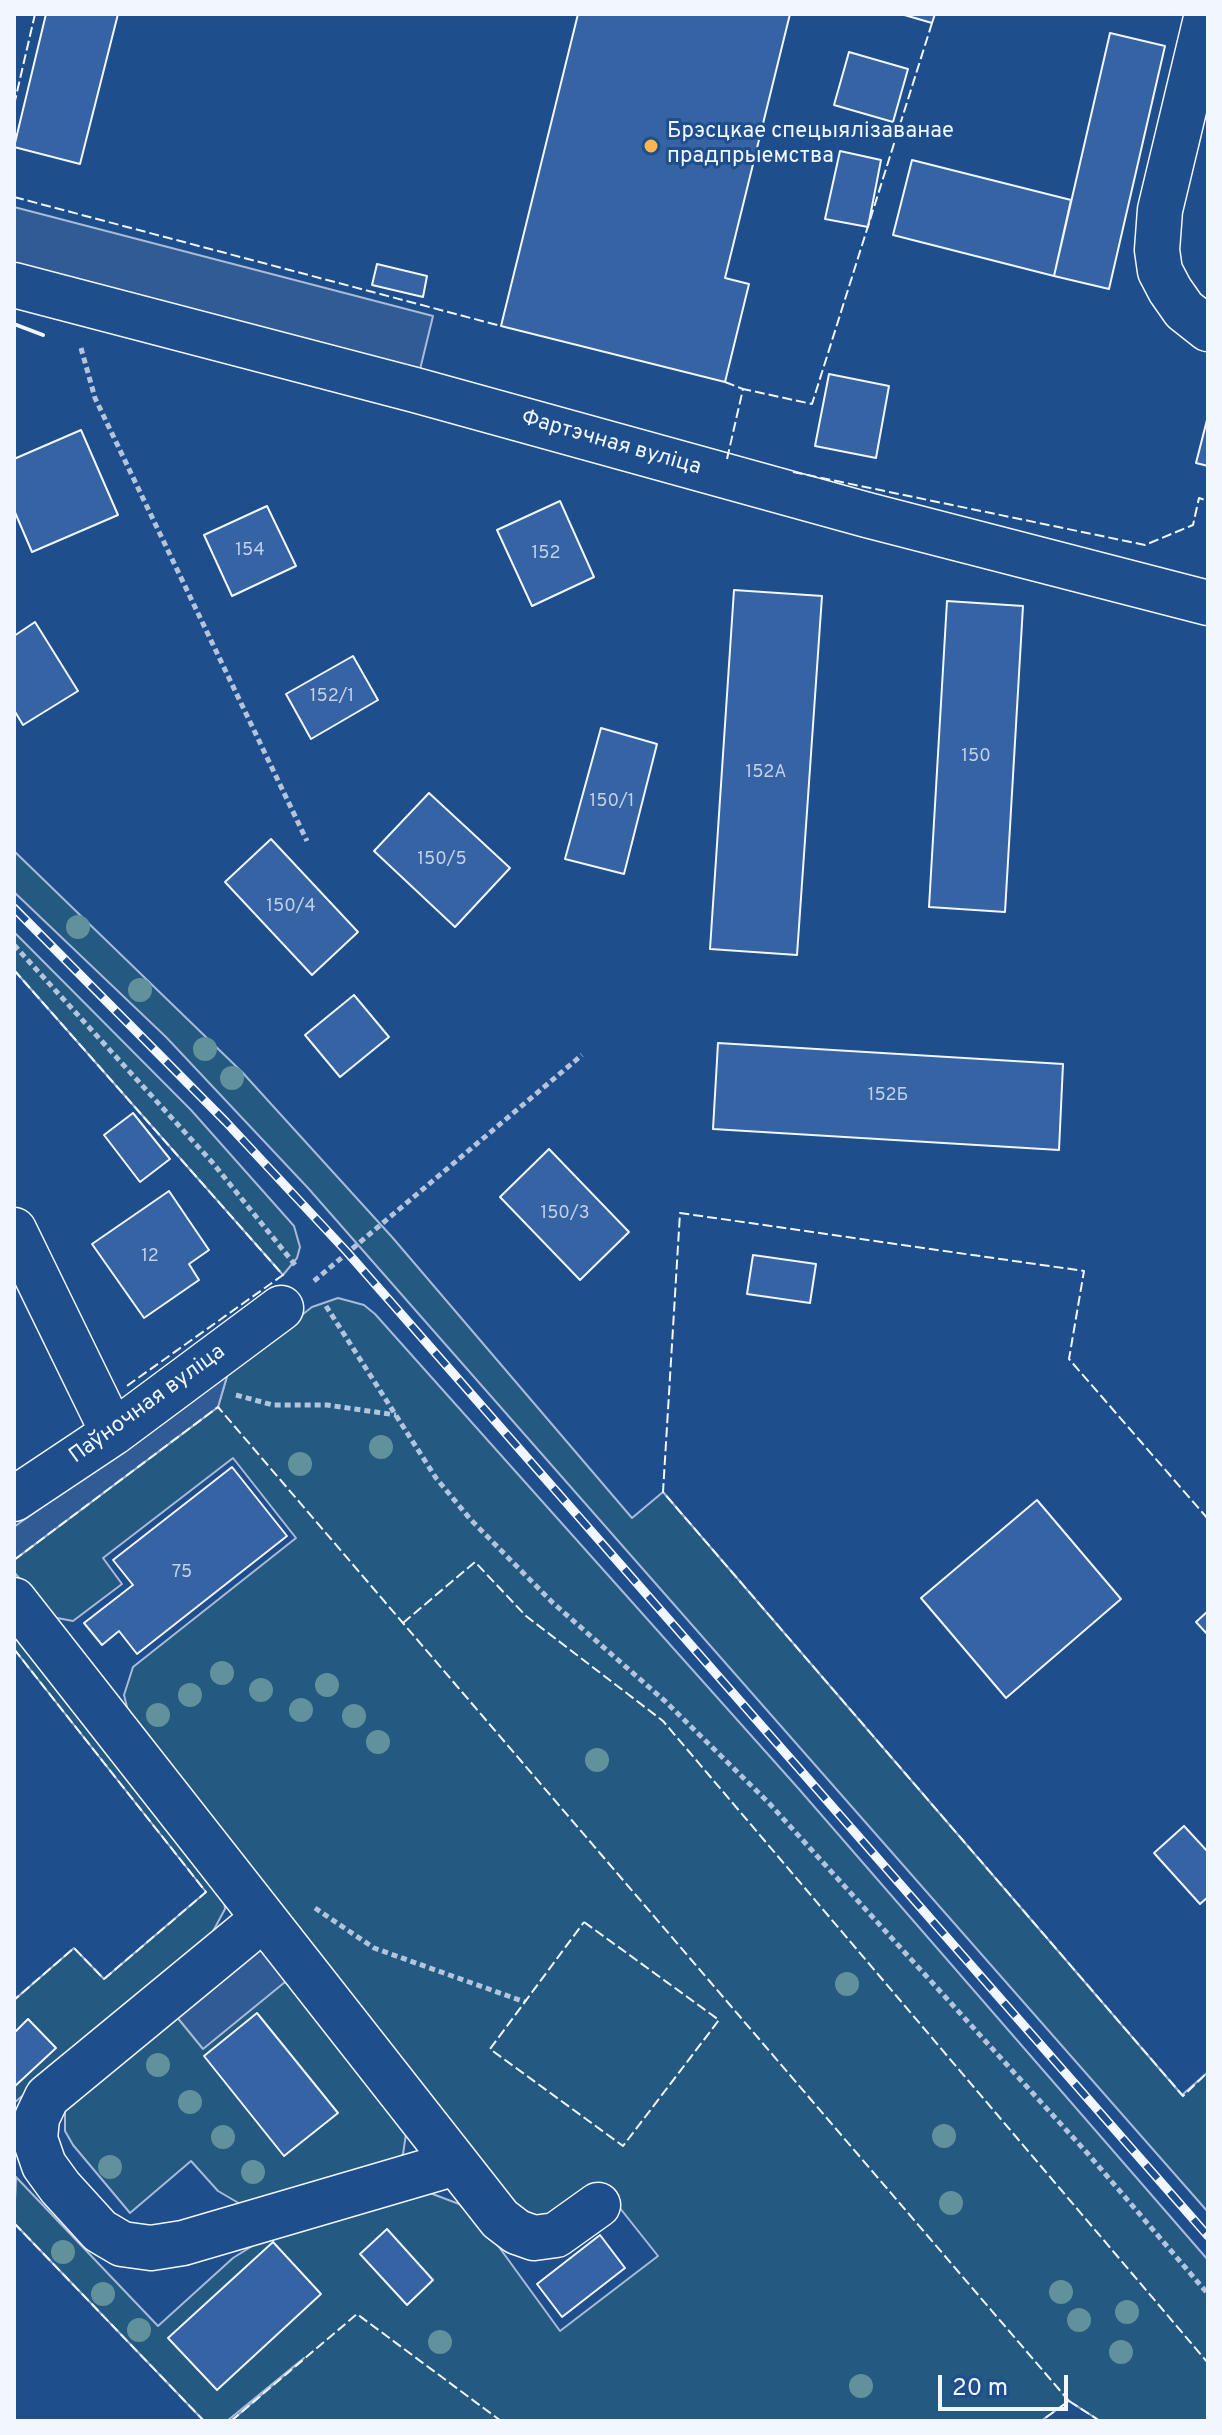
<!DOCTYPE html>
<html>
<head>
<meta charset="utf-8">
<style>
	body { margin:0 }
	#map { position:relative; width:1222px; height:2435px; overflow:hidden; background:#1f4e8c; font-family:Overpass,sans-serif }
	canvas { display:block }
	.frame { position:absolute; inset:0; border:16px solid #f2f6ff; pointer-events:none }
	.scale { position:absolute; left:938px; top:2375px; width:130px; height:36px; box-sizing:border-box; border:4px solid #f2f6ff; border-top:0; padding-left:10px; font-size:24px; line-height:28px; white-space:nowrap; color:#f2f6ff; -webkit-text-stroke:6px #1f4e8c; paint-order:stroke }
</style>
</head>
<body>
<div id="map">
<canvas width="1222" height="2435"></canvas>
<div class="frame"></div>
<div class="scale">20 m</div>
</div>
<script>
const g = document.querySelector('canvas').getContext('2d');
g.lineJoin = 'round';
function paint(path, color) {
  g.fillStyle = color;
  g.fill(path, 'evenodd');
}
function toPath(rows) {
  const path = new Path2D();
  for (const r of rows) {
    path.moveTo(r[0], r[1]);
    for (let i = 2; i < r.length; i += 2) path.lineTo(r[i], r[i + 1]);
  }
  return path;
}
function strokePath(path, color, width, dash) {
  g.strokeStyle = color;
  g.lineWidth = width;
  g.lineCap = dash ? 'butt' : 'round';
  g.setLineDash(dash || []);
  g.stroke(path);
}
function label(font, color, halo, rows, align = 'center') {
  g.font = font + ' Overpass,sans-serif';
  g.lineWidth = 6;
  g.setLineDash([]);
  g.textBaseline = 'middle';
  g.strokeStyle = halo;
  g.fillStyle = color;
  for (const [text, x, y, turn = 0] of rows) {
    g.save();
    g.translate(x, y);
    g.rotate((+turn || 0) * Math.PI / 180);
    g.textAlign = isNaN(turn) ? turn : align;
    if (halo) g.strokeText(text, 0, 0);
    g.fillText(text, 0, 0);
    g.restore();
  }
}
const green = toPath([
	[14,851,242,1072,392,1237,632,1518,663,1492,1182,2095,1208,2072,1208,2212,308,1188,166,1037,14,892,14,851],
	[14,932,191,1110,294,1226,300,1247,297,1258,283,1275,14,970,14,932],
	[338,1298,364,1305,375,1314,798,1788,1208,2260,1208,2421,1100,2421,1069,2401,1041,2421,231,2421,304,2358,227,2421,204,2421,14,2223,16,2177,158,2326,233,2258,265,2238,430,2193,459,2204,483,2225,560,2331,658,2256,600,2183,552,2218,524,2216,129,1715,124,1695,133,1667,296,1538,233,1458,103,1558,122,1584,73,1621,52,1617,14,1572,14,1560,218,1407,228,1373,312,1307,338,1298],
	[14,1629,224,1900,225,1909,211,1935,14,2103,14,2000,74,1948,104,1979,206,1892,14,1649,14,1629],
	[287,1980,406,2134,403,2154,395,2163,242,2205,218,2191,191,2161,130,2213,73,2145,65,2131,65,2107,170,2010,287,1980]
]);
paint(green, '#245a82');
strokePath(green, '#a8bbd7', 2);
const parking = toPath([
	[14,207,433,316,415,390,14,285,14,207],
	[228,1373,218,1407,14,1560,14,1527,228,1373],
	[263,1919,301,1969,203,2049,163,2000,263,1919]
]);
paint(parking, '#305b95');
strokePath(parking, '#a8bbd7', 2);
const building = toPath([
	[46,14,118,14,80,164,14,147,46,14],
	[578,14,790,14,725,278,749,284,725,382,501,326,578,14],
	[901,14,935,14,932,23,901,14],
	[1110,33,1165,46,1109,289,1054,276,1110,33],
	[849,52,908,69,893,122,834,105,849,52],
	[840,151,881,160,868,227,825,219,840,151],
	[912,160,1071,200,1054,276,893,235,912,160],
	[377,264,427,276,423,297,372,285,377,264],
	[829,374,889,386,876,458,815,446,829,374],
	[1208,416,1208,466,1196,463,1208,416],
	[81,430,118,515,32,552,14,510,14,459,81,430],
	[560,501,594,577,532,606,497,530,560,501],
	[267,506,296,566,232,596,204,535,267,506],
	[734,590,822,596,797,955,710,949,734,590],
	[947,601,1023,606,1005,912,929,907,947,601],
	[35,622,78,691,23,725,14,710,14,636,35,622],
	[353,656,378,700,311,739,286,694,353,656],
	[601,728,657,744,624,874,565,859,601,728],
	[429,793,510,868,455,927,374,851,429,793],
	[271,839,358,932,312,975,225,882,271,839],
	[354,995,389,1037,340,1077,305,1035,354,995],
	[718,1043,1063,1064,1059,1150,713,1129,718,1043],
	[133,1113,170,1159,140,1182,104,1135,133,1113],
	[549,1149,629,1232,580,1280,500,1197,549,1149],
	[169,1191,209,1250,189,1264,199,1280,144,1318,92,1244,169,1191],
	[753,1255,816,1264,810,1303,747,1294,753,1255],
	[232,1467,287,1536,137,1654,119,1631,102,1645,84,1623,133,1585,113,1560,232,1467],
	[1037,1500,1121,1599,1006,1698,921,1598,1037,1500],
	[1208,1611,1208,1635,1196,1622,1208,1611],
	[1184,1826,1208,1852,1208,1897,1200,1904,1154,1853,1184,1826],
	[257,2013,338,2113,284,2156,204,2056,257,2013],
	[28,2019,56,2048,14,2087,14,2033,28,2019],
	[387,2229,433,2280,407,2305,360,2254,387,2229],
	[600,2235,625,2268,562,2317,537,2284,600,2235],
	[273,2242,321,2294,217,2390,168,2338,273,2242]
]);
paint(building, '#3563a3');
strokePath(building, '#f2f6ff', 2);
const minor = toPath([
	[1207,14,1160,210,1157,250,1160,271,1170,290,1184,310,1208,329],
	[14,285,415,390,867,515,1208,603],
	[14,1230,113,1433],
	[14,1499,113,1433,281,1308],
	[14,1600,500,2219,517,2232,534,2238,556,2235,598,2205],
	[263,1919,47,2097,37,2118,35,2139,44,2165,60,2187,100,2231,122,2244,151,2248,183,2243,456,2163]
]);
strokePath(minor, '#f2f6ff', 47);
strokePath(toPath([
	[81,348,95,398,307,841],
	[14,945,212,1162,296,1266],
	[314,1281,582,1055],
	[326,1306,436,1478,471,1520,553,1603,666,1702,768,1802,1089,2155,1208,2294],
	[236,1395,273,1405,327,1405,396,1415],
	[315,1908,374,1948,525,2002]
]), '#b3c4dc', 5, [6, 4]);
strokePath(minor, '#1f4e8c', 44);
const rail = toPath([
	[14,908,226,1122,347,1252,1208,2236]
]);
strokePath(rail, '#f2f6ff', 9);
strokePath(rail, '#1f4e8c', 6, [18]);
strokePath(toPath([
	[14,105,35,14],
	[14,197,501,326],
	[725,382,743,389],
	[727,459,743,389,812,404,932,23],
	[793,472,1145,545,1193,525,1199,498,1208,501],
	[14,970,283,1275,124,1388],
	[1208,1519,1069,1359,1084,1271,680,1213,663,1492,1183,2096,1208,2072],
	[14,1560,218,1407,1069,2401,1041,2421],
	[403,1623,475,1562,526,1616,663,1721,1208,2363],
	[14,1649,206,1892,104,1979,74,1948,14,2000],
	[584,1922,719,2020,623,2146,490,2049,584,1922],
	[14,2223,204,2421],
	[1069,2401,1100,2421],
	[231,2421,357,2314,501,2421]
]), '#f2f6ff', 2, [10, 4]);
strokePath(toPath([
	[14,324,43,335]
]), '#f2f6ff', 4);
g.fillStyle = '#61919a';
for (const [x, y] of [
	[78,927],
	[140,990],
	[205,1049],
	[232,1078],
	[381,1447],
	[300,1464],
	[222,1673],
	[327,1685],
	[261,1690],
	[190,1695],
	[301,1710],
	[158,1715],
	[354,1716],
	[378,1742],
	[597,1760],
	[847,1984],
	[158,2065],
	[190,2102],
	[944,2136],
	[223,2137],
	[110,2167],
	[253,2172],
	[951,2203],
	[63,2252],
	[1061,2292],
	[103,2294],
	[1127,2312],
	[1079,2320],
	[139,2330],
	[440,2342],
	[1121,2352],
	[861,2386]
]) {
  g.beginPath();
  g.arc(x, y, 12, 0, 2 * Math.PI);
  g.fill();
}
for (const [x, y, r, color] of [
	[651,146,8,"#ffb74d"]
]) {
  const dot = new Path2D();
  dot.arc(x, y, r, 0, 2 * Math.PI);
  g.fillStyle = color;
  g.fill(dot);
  strokePath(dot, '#1f4e8c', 3);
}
label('18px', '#c3d1e8', null, [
	["154",250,551],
	["152",546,554],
	["152/1",332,697],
	["150",976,757],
	["152А",766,773],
	["150/1",612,802],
	["150/5",442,860],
	["150/4",291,907],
	["152Б",888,1096],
	["150/3",565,1214],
	["12",150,1257],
	["75",182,1573]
]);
label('22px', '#f2f6ff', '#1f4e8c', [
	["Брэсцкае спецыялізаванае",667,133],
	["прадпрыемства",667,158]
], 'left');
label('22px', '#f2f6ff', '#1f4e8c', [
	["Фартэчная вуліца",611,444,16],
	["Паўночная вуліца",148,1405,-36]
]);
</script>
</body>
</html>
